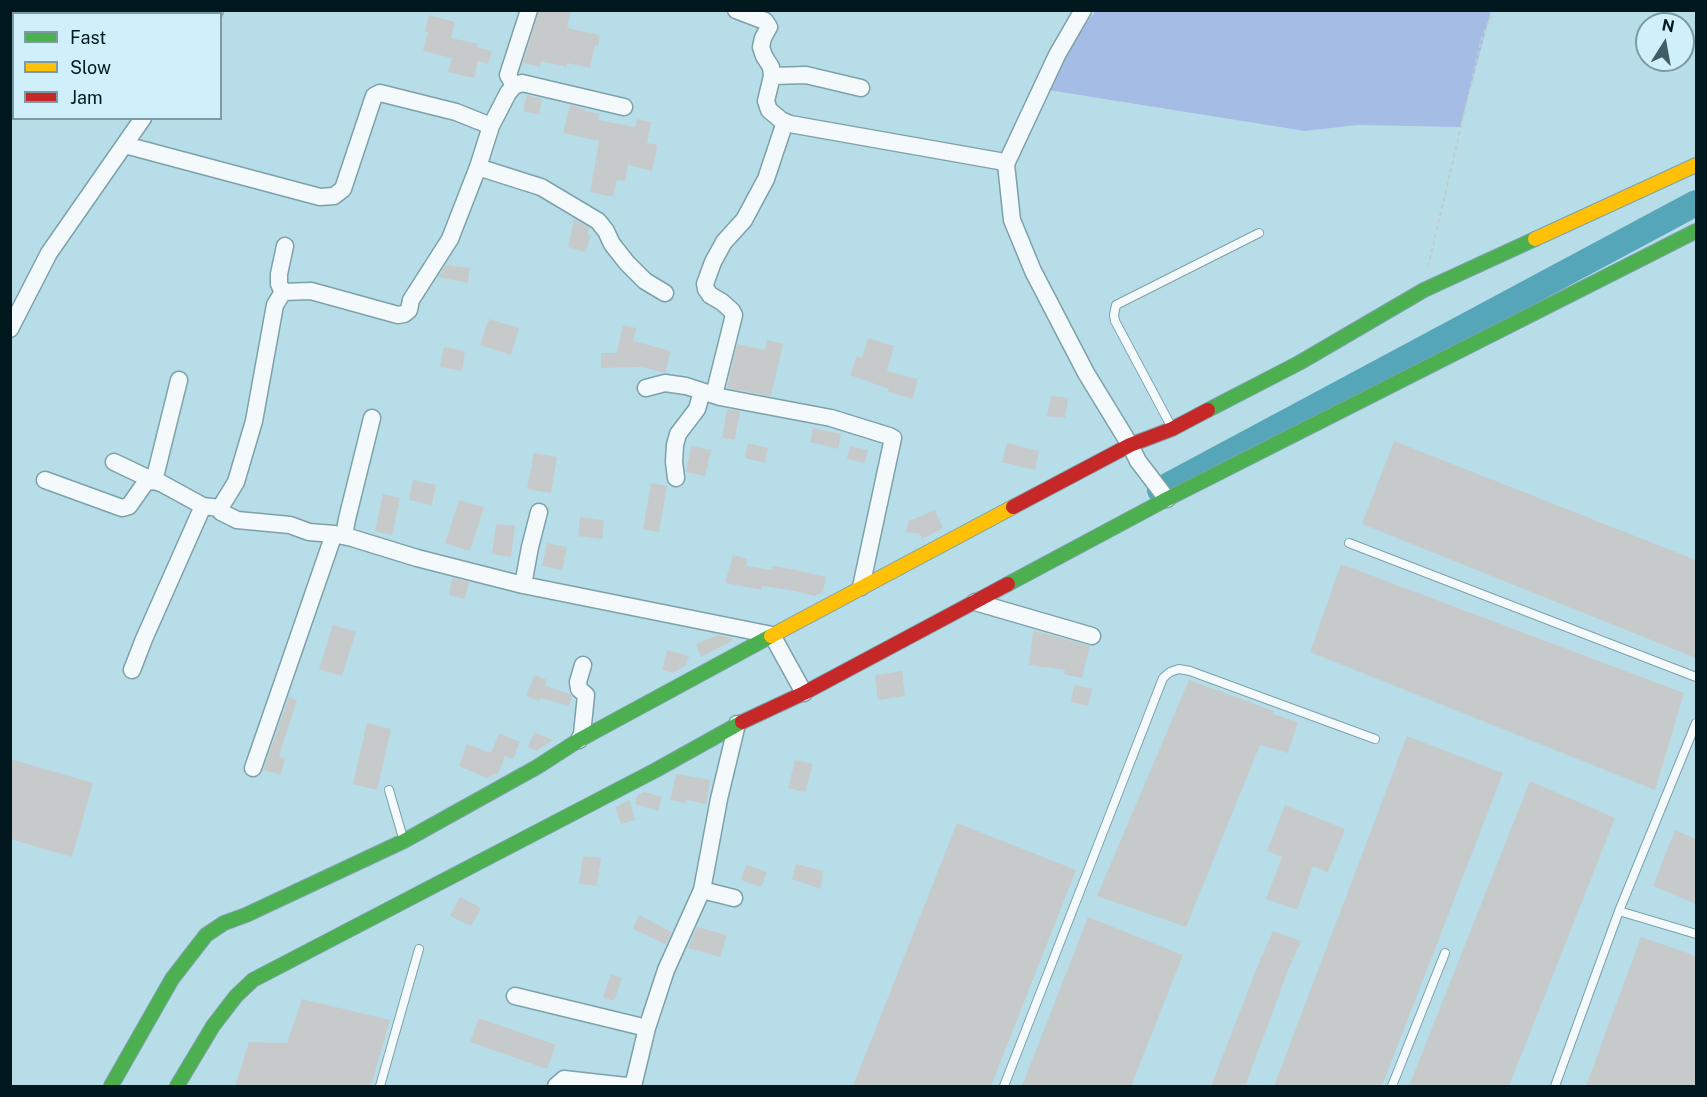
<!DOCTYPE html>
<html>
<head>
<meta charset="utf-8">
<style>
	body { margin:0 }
	#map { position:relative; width:1707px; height:1097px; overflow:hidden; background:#b7dde8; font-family:"Public Sans",sans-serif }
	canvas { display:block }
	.frame { position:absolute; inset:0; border:12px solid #00181e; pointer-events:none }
	.legend { position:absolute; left:12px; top:12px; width:210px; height:108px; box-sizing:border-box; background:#cff0fa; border:2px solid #7c9aa2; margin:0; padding:8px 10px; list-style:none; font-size:18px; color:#00181e }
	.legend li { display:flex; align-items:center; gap:12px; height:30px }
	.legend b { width:30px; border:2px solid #7c9aa2 }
	.north { position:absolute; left:1635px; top:12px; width:60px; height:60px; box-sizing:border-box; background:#cff0fa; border:2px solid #7c9aa2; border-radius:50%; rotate:11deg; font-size:16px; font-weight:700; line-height:24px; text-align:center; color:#00181e }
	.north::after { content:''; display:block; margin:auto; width:21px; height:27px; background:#405d65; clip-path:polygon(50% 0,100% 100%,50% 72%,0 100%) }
</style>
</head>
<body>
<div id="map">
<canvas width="1707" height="1097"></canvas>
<div class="frame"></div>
<ul class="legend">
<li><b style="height:8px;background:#4caf50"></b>Fast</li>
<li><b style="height:8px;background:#ffc107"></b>Slow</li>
<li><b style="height:8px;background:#c62828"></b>Jam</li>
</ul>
<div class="north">N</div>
</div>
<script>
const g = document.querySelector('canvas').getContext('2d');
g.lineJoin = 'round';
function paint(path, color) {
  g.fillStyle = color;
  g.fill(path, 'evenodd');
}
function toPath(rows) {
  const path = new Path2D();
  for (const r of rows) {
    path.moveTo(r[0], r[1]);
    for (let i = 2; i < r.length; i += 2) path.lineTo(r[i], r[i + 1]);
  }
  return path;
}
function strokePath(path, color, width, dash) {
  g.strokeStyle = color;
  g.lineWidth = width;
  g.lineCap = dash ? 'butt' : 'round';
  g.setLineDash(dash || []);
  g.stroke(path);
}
paint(toPath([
	[1096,11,1491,11,1460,127,1358,125,1305,131,1042,89,1080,30]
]), '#a5bde5');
strokePath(toPath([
	[1160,490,1696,203]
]), '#55a6b8', 26);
paint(toPath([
	[539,10,571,10,567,28,600,35,598,46,595,45,590,68,567,63,567,67,541,61,540,67,523,63],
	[429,15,455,22,451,38,478,44,477,47,492,51,488,64,478,61,474,78,448,72,452,58,423,51,428,32,425,31],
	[527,95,542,99,539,115,523,111],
	[570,105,585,109,585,111,599,114,598,120,635,127,637,119,651,122,647,143,658,145,652,171,628,165,625,181,617,180,613,197,590,192,599,141,563,133],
	[574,219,589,228,588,235,591,235,586,252,568,247],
	[446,265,470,268,468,283,438,277],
	[489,319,519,328,511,355,480,345],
	[623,325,636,328,633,341,671,351,665,373,641,367,601,368,601,353,617,353],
	[868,338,894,346,887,371,918,379,913,399,888,392,889,389,850,375,857,356,862,358],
	[767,340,783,344,771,396,727,388,737,344,765,350],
	[444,347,465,351,462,371,440,367],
	[1051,396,1068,398,1065,418,1047,416],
	[727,409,740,411,735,440,722,438],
	[813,428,841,434,838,449,810,442],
	[1394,441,1696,560,1696,658,1362,524],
	[748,443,768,448,765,463,745,458],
	[1007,443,1039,451,1035,470,1002,462],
	[691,446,711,450,705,476,686,472],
	[850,446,868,450,865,463,847,459],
	[534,453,557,457,551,493,527,489],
	[413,480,436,485,432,505,409,500],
	[651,483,667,486,659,532,643,529],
	[383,494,400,498,392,535,375,531],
	[459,500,484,507,470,551,445,543],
	[935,510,943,528,922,539,920,534,906,532,909,521],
	[580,517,604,520,602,539,578,536],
	[496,524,515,526,511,557,492,554],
	[547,543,567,547,562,570,542,566],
	[733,555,747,559,746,566,772,570,773,566,791,569,826,577,823,592,815,596,790,590,762,586,762,590,725,583],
	[1341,564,1684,693,1655,790,1310,652],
	[452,578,469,582,465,599,449,595],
	[333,625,356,632,342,676,319,669],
	[1033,631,1043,633,1090,646,1082,678,1064,674,1065,670,1029,665],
	[718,635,732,638,733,640,701,657,696,644],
	[667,650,689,656,686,665,673,673,662,670],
	[902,671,905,696,878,700,875,675],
	[534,675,547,680,545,686,570,694,572,697,569,706,540,698,539,701,526,696],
	[1189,680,1274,711,1273,714,1298,722,1288,753,1260,745,1186,927,1097,896],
	[1074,685,1092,689,1088,706,1071,702],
	[289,697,297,700,279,756,285,758,281,775,263,770],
	[367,723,391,729,377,790,353,784],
	[534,732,553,740,536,751,528,747],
	[499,733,520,742,513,759,505,756,499,772,487,778,459,766,467,744,491,753],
	[1407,736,1503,773,1382,1086,1274,1086],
	[10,759,93,783,72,857,10,839],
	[795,760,813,764,805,792,788,788],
	[678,774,710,780,706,804,687,800,686,803,670,800,676,775],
	[1530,781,1615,818,1509,1086,1409,1086],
	[644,792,662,797,658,811,635,804,637,796],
	[629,800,635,820,621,824,615,807],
	[1285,805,1345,829,1328,872,1313,866,1297,910,1266,899,1282,857,1267,851],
	[957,823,1076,870,991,1086,853,1086],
	[1675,830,1696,839,1696,904,1653,886],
	[583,856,601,858,597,886,579,884],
	[796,864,823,871,821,889,792,879],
	[746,865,767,872,761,887,741,880],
	[460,897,481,908,471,926,450,916],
	[639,915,672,932,667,942,665,944,633,929],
	[1088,917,1183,955,1131,1086,1022,1086],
	[697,927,727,935,720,957,688,948],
	[1273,931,1301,941,1289,968,1245,1086,1211,1086,1258,965],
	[1641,937,1696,956,1696,1086,1586,1086],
	[611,974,622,978,614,1001,603,997],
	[302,999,390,1020,371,1086,235,1086,249,1042,287,1043],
	[479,1018,556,1045,547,1069,470,1042]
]), '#c7caca');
const lane = toPath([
	[1171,426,1115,321,1114,315,1116,305,1259,233],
	[1349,543,1696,677],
	[389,790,403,838],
	[1619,911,1696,934],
	[380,1086,419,949],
	[1004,1086,1163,678,1170,672,1179,669,1190,671,1375,739],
	[1392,1086,1445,953],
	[1555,1086,1619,911,1696,723]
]);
const street = toPath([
	[736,10,765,21,769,27,763,38,761,47,764,56,771,67,772,76,766,101,769,110,781,120,790,124,999,161,1006,164],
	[1083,10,1057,55,1006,164,1012,220,1033,271,1086,373,1130,445,1138,461,1167,499],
	[10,11,18,14],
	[213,14,215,10],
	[772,76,806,75,861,88],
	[514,86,508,75,529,10],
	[624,107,522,83,514,86,508,93,491,126,478,167,450,239,411,300,409,310,404,314,398,315,311,291,283,292,275,305,254,421,236,482,220,508,221,512,237,520,290,525,309,532,334,534,352,538,417,558,523,585,772,635,804,693],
	[125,145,320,197,334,196,343,189,374,96,380,93,456,112,491,126],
	[478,167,541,187,598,221,606,231,612,244,627,263,645,281,665,293],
	[283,292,279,284,279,274,285,246],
	[10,329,49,253,143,118],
	[646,388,665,383,686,386,720,397,831,418,889,436,893,438,861,587],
	[714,395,734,315,732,311,722,302,710,295,706,289,705,284,713,262,724,242,744,220,766,179,785,122],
	[114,462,154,481,179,380],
	[676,478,674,462,675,445,678,434,697,409,702,392],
	[45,480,122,508,129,506,146,482,154,481,161,483,203,506,220,508],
	[344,536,347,519,372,418],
	[523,585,530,547,539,512],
	[975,602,1092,636],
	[132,670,144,639,203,506],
	[579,740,582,734,586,695,579,689,578,682,583,665],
	[253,768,334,534],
	[702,890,734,898],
	[515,996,647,1028],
	[556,1086,564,1079,626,1086,632,1085,634,1082,647,1028,666,970,702,890,719,799,737,724]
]);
const fast = toPath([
	[1208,410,1299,363,1424,290,1535,239],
	[1008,584,1167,499,1696,231],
	[111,1086,172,979,206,935,224,923,246,915,404,841,537,767,579,740,771,636],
	[177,1086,213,1026,236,996,253,980,656,770,742,722]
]);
const slow = toPath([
	[1535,239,1696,165],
	[771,636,1013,507]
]);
const jam = toPath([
	[1013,507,1130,445,1172,429,1208,410],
	[742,722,804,693,1008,584]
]);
strokePath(lane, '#7da1aa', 10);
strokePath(street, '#7da1aa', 19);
strokePath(fast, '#7da1aa', 16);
strokePath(slow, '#7da1aa', 16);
strokePath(jam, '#7da1aa', 16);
strokePath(toPath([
	[1428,267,1482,37,1494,10]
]), '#c1cccf', 2, [4.5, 3]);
strokePath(lane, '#f4fafc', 8);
strokePath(street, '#f4fafc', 16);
strokePath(fast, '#4caf50', 14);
strokePath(slow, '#ffc107', 14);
strokePath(jam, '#c62828', 14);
</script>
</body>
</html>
